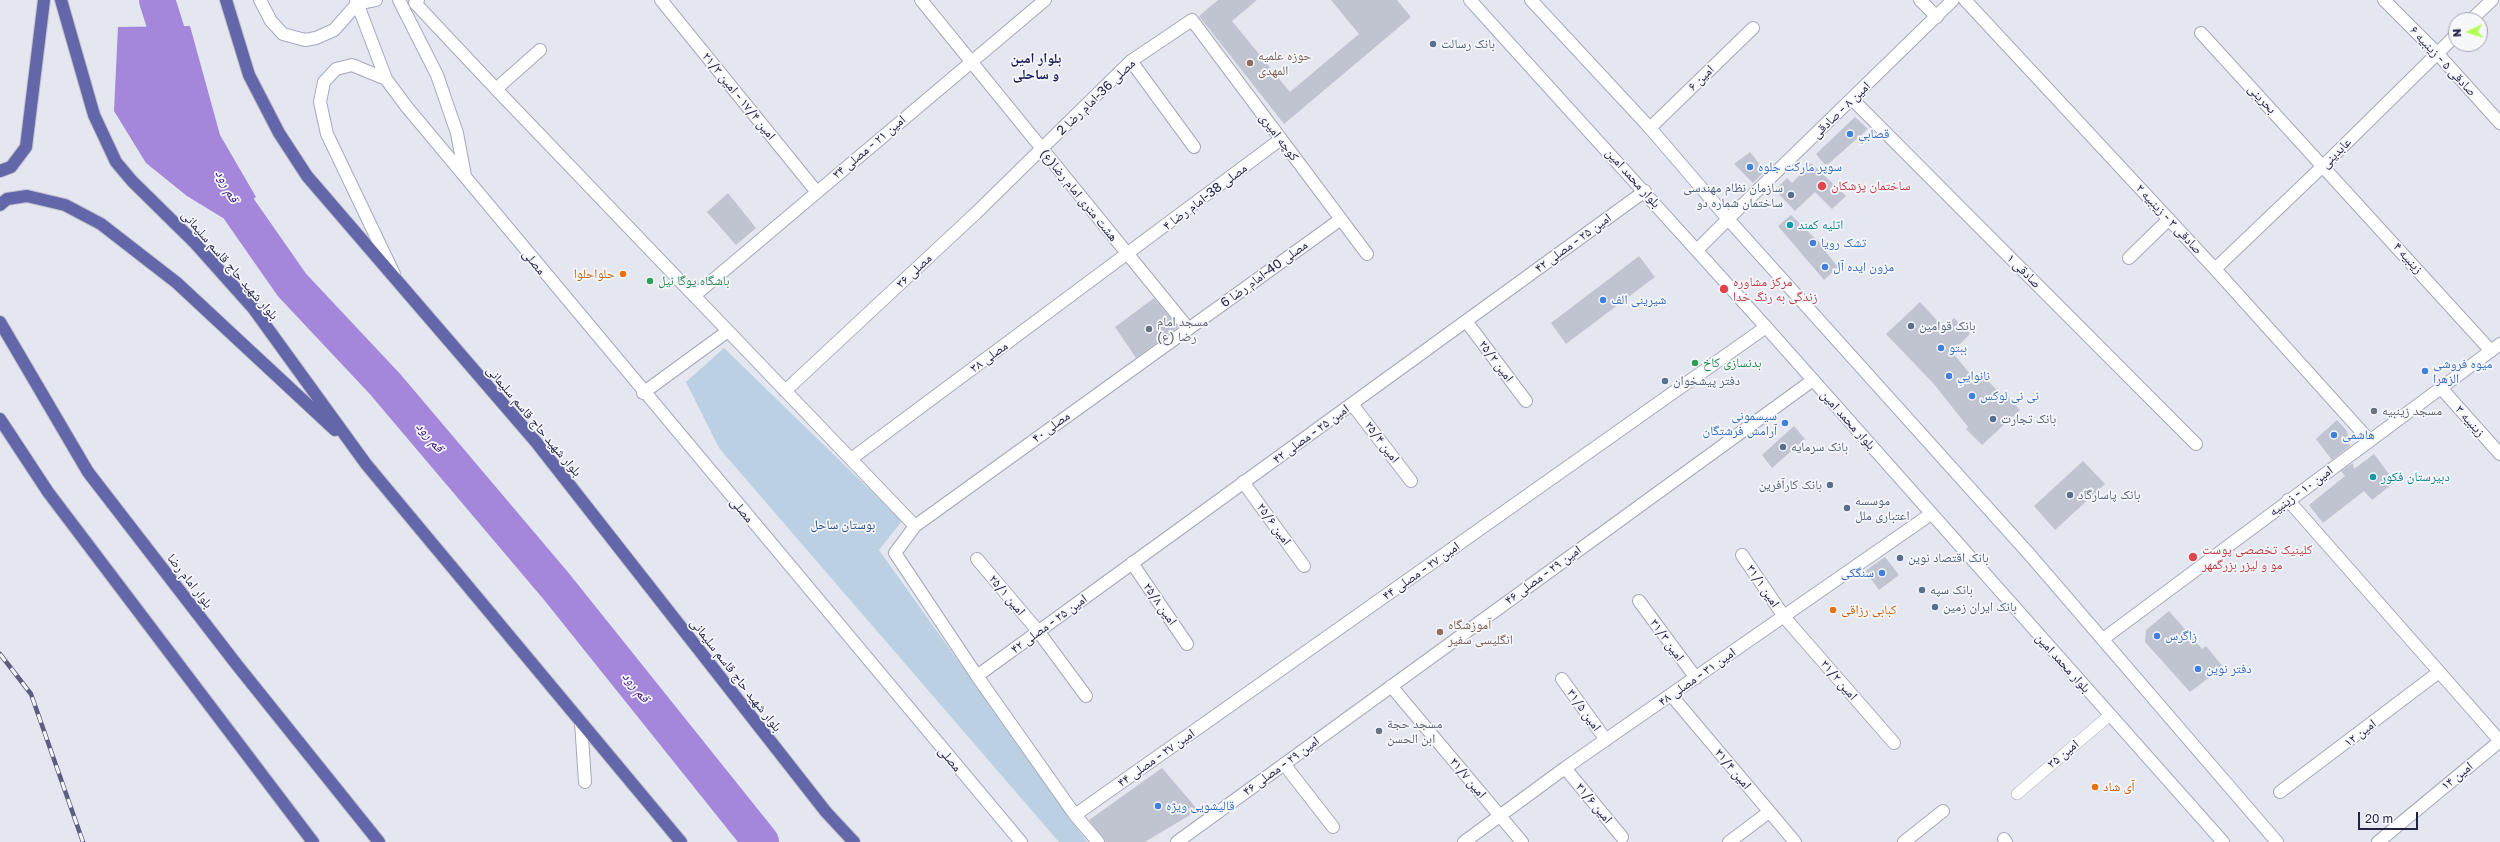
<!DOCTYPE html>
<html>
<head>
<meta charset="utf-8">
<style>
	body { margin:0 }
	#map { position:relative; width:2500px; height:842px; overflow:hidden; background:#e4e7ef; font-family:"Golos Text",sans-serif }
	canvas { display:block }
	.north { position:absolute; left:2448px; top:12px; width:40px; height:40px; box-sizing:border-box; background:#f6f7fb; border:1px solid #a1a2b2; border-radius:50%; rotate:266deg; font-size:11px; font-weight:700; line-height:16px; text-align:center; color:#212344 }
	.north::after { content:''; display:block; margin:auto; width:14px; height:18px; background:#b2ff53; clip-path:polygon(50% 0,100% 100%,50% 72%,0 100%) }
	.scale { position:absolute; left:2358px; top:812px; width:60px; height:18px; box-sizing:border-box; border:2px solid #212344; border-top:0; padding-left:5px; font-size:12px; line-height:14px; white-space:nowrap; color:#212344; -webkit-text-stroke:3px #f6f7fb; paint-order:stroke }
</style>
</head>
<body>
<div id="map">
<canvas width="2500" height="842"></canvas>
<div class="north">N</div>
<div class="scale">20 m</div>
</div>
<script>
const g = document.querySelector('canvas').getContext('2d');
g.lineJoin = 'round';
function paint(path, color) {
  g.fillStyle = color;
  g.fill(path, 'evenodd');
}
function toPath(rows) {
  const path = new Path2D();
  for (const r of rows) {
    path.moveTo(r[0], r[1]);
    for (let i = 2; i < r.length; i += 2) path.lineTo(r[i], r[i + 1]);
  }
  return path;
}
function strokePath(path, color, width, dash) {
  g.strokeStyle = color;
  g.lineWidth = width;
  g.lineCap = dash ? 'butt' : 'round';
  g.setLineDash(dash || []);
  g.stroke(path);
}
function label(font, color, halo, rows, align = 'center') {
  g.font = font + ' "Golos Text","Noto Naskh Arabic",sans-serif';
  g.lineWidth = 3.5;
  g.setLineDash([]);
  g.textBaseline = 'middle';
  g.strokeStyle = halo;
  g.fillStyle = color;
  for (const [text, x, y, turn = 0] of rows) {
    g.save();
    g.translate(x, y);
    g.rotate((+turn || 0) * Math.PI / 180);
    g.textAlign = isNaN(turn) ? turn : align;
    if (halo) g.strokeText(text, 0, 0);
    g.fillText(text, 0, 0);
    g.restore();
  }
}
paint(toPath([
	[724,348,902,521,879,550,1087,842,1059,842,719,448,686,382]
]), '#bbd0e3');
paint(toPath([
	[190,26,220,135,256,197,223,218,187,196,146,163,114,111,118,27]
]), '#a486db');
strokePath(toPath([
	[157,0,180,73],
	[216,166,225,189,292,285,385,384,556,586,761,842]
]), '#a486db', 36);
paint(toPath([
	[1218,0,1257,0,1232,21,1290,92,1359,34,1331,0,1397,0,1411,17,1284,124,1199,16],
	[1855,117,1868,129,1826,166,1816,154],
	[1750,152,1765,171,1753,183,1734,164],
	[1811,163,1846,196,1832,209,1815,192,1795,211,1775,190,1787,178,1792,183],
	[728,193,756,228,736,245,707,212],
	[1791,215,1827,250,1825,251,1838,267,1824,280,1778,226],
	[1639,256,1655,277,1566,344,1551,323],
	[1154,298,1178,327,1136,358,1115,327],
	[1920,302,1944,328,1954,318,1970,334,1952,352,1975,380,1981,374,2002,395,2005,393,2020,410,1982,445,1966,429,1968,427,1933,383,1886,334],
	[2337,420,2347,431,2350,446,2332,460,2316,439],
	[1794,426,1805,439,1772,468,1762,455],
	[2374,454,2395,482,2372,500,2364,491,2323,523,2309,505,2345,476,2341,471,2353,463,2354,469],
	[2083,461,2105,484,2055,530,2034,506],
	[1885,557,1899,575,1879,590,1865,571],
	[2169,611,2202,649,2206,646,2223,667,2190,692,2145,642,2146,630],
	[1162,768,1198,810,1145,842,1106,842,1089,820]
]), '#c0c4d1');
const lane = toPath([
	[2017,794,2110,715]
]);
const street = toPath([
	[418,0,415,3,496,89,915,526,895,553,977,676,1075,815,1098,842],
	[661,0,816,191],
	[921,0,1188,328],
	[1920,0,1937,17],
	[1965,0,2215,269,2370,441],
	[2384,0,2437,53,2500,123],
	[2471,20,2492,0],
	[2201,33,2491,351],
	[1131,61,1194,147],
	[496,89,540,50],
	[1852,99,2196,444],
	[1650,128,1753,28],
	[1728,219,1953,0],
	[2129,258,2169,219],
	[2215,269,2324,165,2456,35],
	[694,296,1045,0],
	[1466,321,1526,401],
	[2441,388,2500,454],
	[785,391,976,213,1131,61,1192,20,1367,254],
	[643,393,728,331],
	[1352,404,1411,481],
	[851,459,1281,139],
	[1243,482,1304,566],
	[2288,500,2500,741],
	[915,526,1341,219],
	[1742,555,1785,618,1894,743],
	[977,559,1038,631,1086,696],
	[1132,563,1187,644],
	[1639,601,1696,678],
	[2103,639,2500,344],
	[977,676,1645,191],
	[1562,679,1606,740],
	[1391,686,1522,842],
	[1671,695,1795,842],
	[581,722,585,782],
	[1284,764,1333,827],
	[1565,768,1622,837],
	[2280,792,2439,672],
	[1075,815,1766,327],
	[2004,839,2006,842],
	[1177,842,1813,380],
	[1464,842,1565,768,1931,514],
	[1729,842,1769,812],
	[1904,842,1943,811],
	[2378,842,2500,741]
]);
const secondary = toPath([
	[260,0,271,21,283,34,305,40,316,38,334,30,357,4,376,0],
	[356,0,386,79,406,106,1021,842],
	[399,0,437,75,457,133,465,176],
	[1470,0,1766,327,2223,842],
	[1531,0,1650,128,1728,219,2030,555,2277,842],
	[386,79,352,65,336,69,324,82,320,102,327,134,394,274],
	[1697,250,1728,219]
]);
const primary = toPath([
	[61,0,94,115,116,162,132,181,195,243,253,308,366,464,681,842],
	[226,0,249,75,279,133,307,176,536,442,826,812,854,842],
	[0,171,11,167,26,147,44,0],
	[0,205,7,199,27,196,65,205,101,224,177,283,335,430],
	[0,322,88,472,237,665,379,842],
	[0,419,48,492,313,842]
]);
strokePath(lane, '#a6a8b8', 12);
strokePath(street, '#a6a8b8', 14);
strokePath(secondary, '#a4a9c0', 14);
strokePath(primary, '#c1c1cb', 14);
strokePath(lane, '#fff', 11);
strokePath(street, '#fff', 12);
strokePath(secondary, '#fff', 12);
strokePath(primary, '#6367aa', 12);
const rail = toPath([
	[0,654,31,694,83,842]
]);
strokePath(rail, '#5c5e7f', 4.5);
strokePath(rail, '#f6f7fb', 3, [9]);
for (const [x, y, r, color] of [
	[1433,44,4,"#5c6f8a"],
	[1250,63,4,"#8d6e63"],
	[1850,134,4,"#3f7fe0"],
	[1750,167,4,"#3f7fe0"],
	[1822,186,5,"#e0444e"],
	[1791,195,4,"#5c6f8a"],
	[1790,225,4,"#0f9aa8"],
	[1813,243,4,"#3f7fe0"],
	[1825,267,4,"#3f7fe0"],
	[623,274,4,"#e8710a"],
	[650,281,4,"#2e9e5b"],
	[1724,289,5,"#e0444e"],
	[1603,300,4,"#3f7fe0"],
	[1911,326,4,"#5c6f8a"],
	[1149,329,4,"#6b7280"],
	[1941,348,4,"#3f7fe0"],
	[1695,363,4,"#2e9e5b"],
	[2425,371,4,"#3f7fe0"],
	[1949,376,4,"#3f7fe0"],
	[1665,381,4,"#5c6f8a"],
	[1972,396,4,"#3f7fe0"],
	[2374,411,4,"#6b7280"],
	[1993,419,4,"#5c6f8a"],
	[1785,423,4,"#3f7fe0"],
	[2334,435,4,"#3f7fe0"],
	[1783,447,4,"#5c6f8a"],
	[2373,477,4,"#0f9aa8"],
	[1830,485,4,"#5c6f8a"],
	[2070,495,4,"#5c6f8a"],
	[1847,508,4,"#5c6f8a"],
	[2193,557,5,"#e0444e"],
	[1900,558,4,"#5c6f8a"],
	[1882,573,4,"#3f7fe0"],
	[1922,590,4,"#5c6f8a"],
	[1935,607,4,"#5c6f8a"],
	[1833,610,4,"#e8710a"],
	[1440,632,4,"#8d6e63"],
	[2157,636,4,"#3f7fe0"],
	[2198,669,4,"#3f7fe0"],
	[1379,731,4,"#6b7280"],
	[2095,787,4,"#e8710a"],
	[1158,806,4,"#3f7fe0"]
]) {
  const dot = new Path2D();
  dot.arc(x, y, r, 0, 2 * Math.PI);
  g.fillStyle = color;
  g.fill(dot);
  strokePath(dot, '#f6f7fb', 1.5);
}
label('13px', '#4e5e75', '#f6f7fb', [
	["بانک رسالت",1441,44],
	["سازمان نظام مهندسی",1783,188,"right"],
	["ساختمان شماره دو",1783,203,"right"],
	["بانک قوامین",1919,326],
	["دفتر پیشخوان",1673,381],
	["بانک تجارت",2001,419],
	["بانک سرمایه",1791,447],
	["بانک کارآفرین",1822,485,"right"],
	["بانک پاسارگاد",2078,495],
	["موسسه",1855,501],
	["اعتباری ملل",1855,516],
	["بانک اقتصاد نوین",1908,558],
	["بانک سپه",1930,590],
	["بانک ایران زمین",1943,607]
], 'left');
label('13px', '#785e54', '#f6f7fb', [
	["حوزه علمیه",1258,56],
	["المهدی",1258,71],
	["آموزشگاه",1448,625],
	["انگلیسی سفیر",1448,640]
], 'left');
label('13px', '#212344', '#f6f7fb', [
	["صادقی ۵ - زینبیه ۶",2443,61,47],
	["امین ۶",1701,78,-44],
	["امین ۱۷/۴ - امین ۲۱/۳",739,96,51],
	["مصلی 36-امام رضا 2",1096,97,-44],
	["بحرینی",2262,99,47],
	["امین ۸ - صادقی",1841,110,-44],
	["کوچه امیری",1279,137,53],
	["امین ۲۱ - مصلی ۳۴",869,147,-40],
	["عابدینی",2336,153,-45],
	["بلوار محمد امین",1633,178,48],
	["هشت متری امام رضا(ع)",1079,195,51],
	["مصلی 38-امام رضا ۴",1205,197,-37],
	["صادقی ۳ - زینبیه ۲",2169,219,47],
	["امین ۲۵ - مصلی ۴۲",1573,243,-36],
	["زینبیه ۴",2408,258,48],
	["مصلی",534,262,51],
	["بلوار شهید حاج قاسم سلیمانی",230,265,49],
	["مصلی ۳۶",914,271,-43],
	["صادقی ۱",2024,271,45],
	["مصلی 40-امام رضا 6",1264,274,-36],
	["مصلی ۳۸",989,357,-36],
	["امین ۲۵/۲",1496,361,53],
	["بلوار محمد امین",1848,420,48],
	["بلوار شهید حاج قاسم سلیمانی",534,421,50],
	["زینبیه ۳",2470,421,48],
	["مصلی ۴۰",1051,427,-36],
	["امین ۲۵ - مصلی ۴۲",1311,434,-36],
	["امین ۲۵/۴",1382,442,53],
	["امین ۱۰ - زینبیه",2301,491,-36],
	["مصلی",742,510,50],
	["امین ۲۵/۶",1274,524,54],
	["امین ۲۷ - مصلی ۴۴",1421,571,-35],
	["امین ۲۹ - مصلی ۴۶",1543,575,-36],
	["بلوار امام رضا",190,581,52],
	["امین ۳۱/۱",1763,586,56],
	["امین ۲۵/۱",1007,595,50],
	["امین ۲۵/۸",1160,604,55],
	["امین ۲۵ - مصلی ۴۲",1049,624,-36],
	["امین ۳۱/۳",1667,640,54],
	["بلوار محمد امین",2063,663,48],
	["بلوار شهید حاج قاسم سلیمانی",736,675,52],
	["امین ۳۱ - مصلی ۴۸",1697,677,-35],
	["امین ۳۱/۲",1839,680,49],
	["امین ۳۱/۵",1584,710,54],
	["امین ۱۲",2360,733,-37],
	["امین ۳۵",2063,754,-40],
	["امین ۲۷ - مصلی ۴۴",1156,758,-35],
	["مصلی",950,759,50],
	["امین ۲۹ - مصلی ۴۶",1281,766,-36],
	["امین ۳۱/۴",1733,769,50],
	["امین ۱۴",2457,776,-39],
	["امین ۳۱/۷",1468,778,50],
	["امین ۳۱/۶",1594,803,50]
]);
label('13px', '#366cbe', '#f6f7fb', [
	["قصابیِ",1858,134],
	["سوپر مارکت جلوه",1758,167],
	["تشک رویا",1821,243],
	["مزون ایده آل",1833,267],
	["شیرینی الف",1611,300],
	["ببتو",1949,348],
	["میوه فروشی",2433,364],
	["الزهرا",2433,379],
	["نانواییِ",1957,376],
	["نی نی لوکس",1980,396],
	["سیسمونی",1777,416,"right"],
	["آرامش فرشتگان",1777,431,"right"],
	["هاشمی",2342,435],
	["سنگکی",1874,573,"right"],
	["زاگرس",2165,636],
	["دفتر نوین",2206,669],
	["قالیشویی ویژه",1166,806]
], 'left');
label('13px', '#be3a42', '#f6f7fb', [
	["ساختمان پزشکان",1831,186],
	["مرکز مشاوره",1733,282],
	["زندگی به رنگ خدا",1733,297],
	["کلینیک تخصصی پوست",2202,550],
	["مو و لیزر بزرگمهر",2202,565]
], 'left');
label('13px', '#0d838f', '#f6f7fb', [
	["اتلیه کمند",1798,225],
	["دبیرستان فکور",2381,477]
], 'left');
label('13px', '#c56008', '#f6f7fb', [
	["حلواحلوا",615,274,"right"],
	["کبابی رزاقی",1841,610],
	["آی شاد",2103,787]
], 'left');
label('13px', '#27864d', '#f6f7fb', [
	["باشگاه یوگا نیل",658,281],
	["بدنسازی کاخ",1703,363]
], 'left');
label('13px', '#5b616d', '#f6f7fb', [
	["مسجد امام",1157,322],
	["رضا (ع)",1157,337],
	["مسجد زینبیه",2382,411],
	["مسجد حجة",1387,724],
	["ابن الحسن",1387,739]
], 'left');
label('13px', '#254b81', '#f6f7fb', [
	["بوستان ساحل",843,525]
]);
label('bold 14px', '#191c59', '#f6f7fb', [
	["بلوار امین",1036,59],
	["و ساحلی",1036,75]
]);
label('italic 14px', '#3e1289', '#f6f7fb', [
	["قم رود",227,186,62],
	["قم رود",430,437,50],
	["قم رود",636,687,51]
]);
</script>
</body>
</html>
